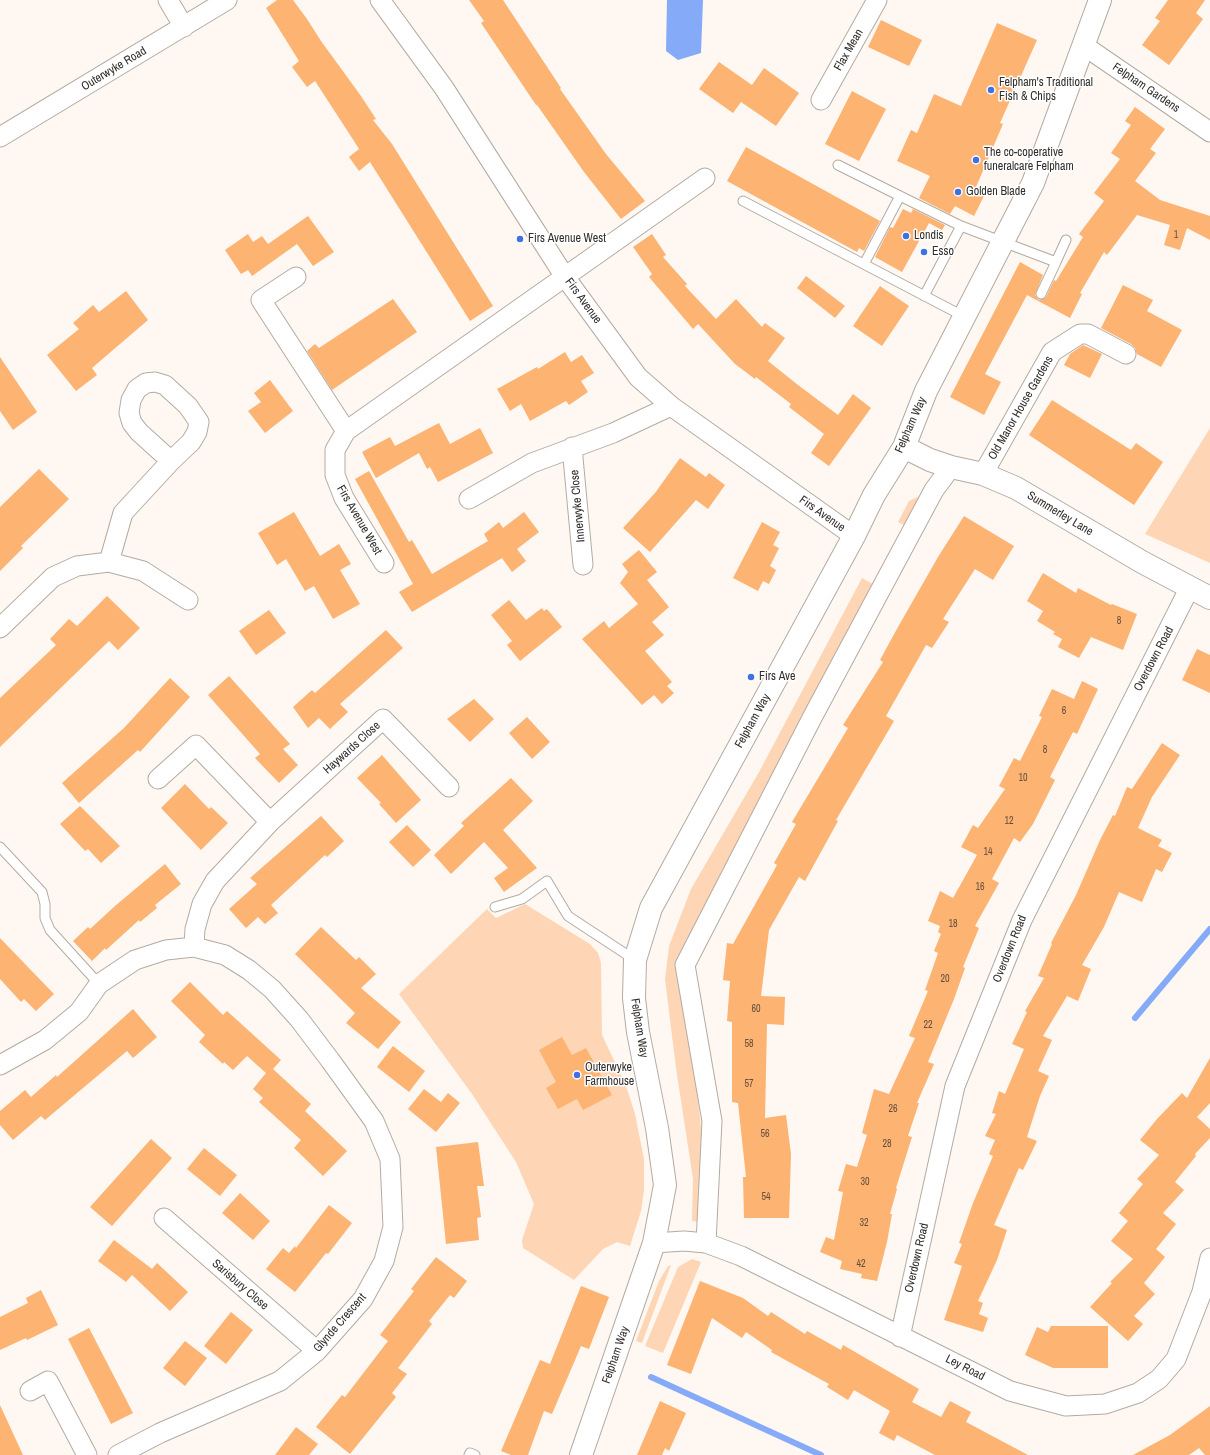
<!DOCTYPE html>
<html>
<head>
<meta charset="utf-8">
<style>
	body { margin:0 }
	canvas { display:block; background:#fff7f1 }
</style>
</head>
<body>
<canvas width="1210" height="1455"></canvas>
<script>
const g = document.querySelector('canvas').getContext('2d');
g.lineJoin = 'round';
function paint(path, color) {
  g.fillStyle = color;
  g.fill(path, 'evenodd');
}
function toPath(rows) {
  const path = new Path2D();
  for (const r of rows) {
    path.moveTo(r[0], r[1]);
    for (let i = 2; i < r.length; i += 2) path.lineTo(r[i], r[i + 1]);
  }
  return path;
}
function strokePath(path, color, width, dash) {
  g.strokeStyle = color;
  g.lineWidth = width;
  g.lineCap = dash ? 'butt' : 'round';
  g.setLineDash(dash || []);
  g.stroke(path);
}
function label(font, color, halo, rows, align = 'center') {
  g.font = font + ' "Archivo Narrow",sans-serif';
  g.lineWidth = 3;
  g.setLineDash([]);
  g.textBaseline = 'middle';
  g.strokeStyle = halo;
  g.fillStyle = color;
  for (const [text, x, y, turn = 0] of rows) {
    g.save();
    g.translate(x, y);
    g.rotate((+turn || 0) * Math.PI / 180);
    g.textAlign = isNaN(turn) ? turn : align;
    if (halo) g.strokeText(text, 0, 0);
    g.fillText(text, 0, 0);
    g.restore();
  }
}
paint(toPath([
	[1210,428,1210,563,1145,534],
	[926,493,908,527,898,522,909,501],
	[862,578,878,587,682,963,701,1127,703,1181,700,1222,692,1221,693,1179,676,1068,665,979,669,946,691,889,759,772],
	[525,904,590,944,598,953,601,963,602,1035,626,1086,635,1114,644,1159,644,1190,641,1211,630,1246,617,1242,603,1249,574,1280,523,1248,522,1240,534,1204,516,1162,472,1094,399,994,487,909,496,918],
	[692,1259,701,1262,663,1353,645,1346,678,1267],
	[671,1265,642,1343,636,1341,659,1281,668,1266]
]), '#fed6b6');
paint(toPath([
	[667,0,703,0,701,53,678,60,666,51]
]), '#85abf8');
strokePath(toPath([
	[1135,1018,1210,929],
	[651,1377,821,1455]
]), '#85abf8', 6);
paint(toPath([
	[277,0,293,0,307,19,321,41,361,96,376,119,373,120,392,144,493,306,470,321,370,162,359,171,349,157,359,149,354,141,315,81,307,87,292,67,299,61,266,8],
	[469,0,503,0,561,88,560,89,606,154,645,201,621,219,584,172,537,105,536,105,481,23,484,21],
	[1168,0,1205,0,1196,13,1203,19,1169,65,1142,45,1160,21,1155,18],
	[881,20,922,40,909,66,868,47],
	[997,23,1037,40,1000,123,1003,124,976,187,986,192,974,216,955,206,950,214,919,198,930,176,897,161,911,130,917,133,934,94,961,106],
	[719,62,752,85,764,68,799,93,776,126,741,102,733,113,699,89],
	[852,91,886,109,859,161,825,144],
	[1135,107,1165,129,1150,149,1156,153,1135,181,1160,200,1210,216,1210,240,1187,228,1180,250,1164,245,1170,225,1137,215,1107,255,1104,252,1080,293,1082,294,1070,318,1027,295,985,374,1001,382,984,415,950,397,1020,262,1043,275,1035,295,1039,300,1046,297,1054,280,1056,281,1083,237,1079,234,1104,201,1094,193,1120,159,1111,153,1131,125,1125,121],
	[746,147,880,221,864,251,859,248,857,252,727,181],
	[903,209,911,213,913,209,945,225,942,230,929,223,902,272,875,257,890,227,893,228],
	[308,216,334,252,313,266,297,244,252,276,248,270,241,274,225,250,248,234,253,242,262,236,268,244],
	[652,234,666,255,663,257,687,284,685,286,716,319,736,299,762,327,765,323,785,338,768,361,798,385,838,415,853,394,871,408,829,466,811,453,824,434,789,407,791,404,756,377,755,379,735,364,698,324,693,329,649,277,652,274,633,247],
	[806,276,845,306,835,318,797,288],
	[1123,285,1153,300,1147,311,1182,330,1161,367,1137,354,1135,348,1131,344,1101,328],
	[880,286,909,306,882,346,853,326],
	[126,291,148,320,92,368,97,375,76,391,47,355,79,329,73,323,93,305,99,312],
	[393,299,417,332,332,390,307,351,315,344,319,348],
	[1083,345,1102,354,1090,378,1064,365,1070,354],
	[565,352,571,362,582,355,594,373,581,381,588,392,569,405,566,401,530,421,521,404,510,411,497,389,537,367,538,369],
	[0,357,37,412,13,430,0,411],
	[270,380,293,411,265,433,248,411,261,402,254,393],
	[1052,400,1131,450,1136,443,1163,462,1134,505,1029,435],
	[439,423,450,444,480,428,493,453,438,482,430,467,427,469,419,453,376,478,362,452,390,437,395,446],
	[680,458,706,477,709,473,725,485,708,509,696,500,650,552,623,528,655,493],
	[39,469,69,499,21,546,23,548,0,571,0,507],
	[369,471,409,542,412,540,432,574,488,541,484,534,499,522,503,528,524,512,539,532,517,549,526,561,512,572,502,558,412,612,399,592,413,584,355,479],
	[294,512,320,556,339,544,351,564,340,570,360,604,333,619,314,586,305,591,286,559,277,565,258,533],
	[964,516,1014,546,993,580,975,569,943,619,949,622,932,648,926,645,886,716,894,721,836,820,838,821,805,881,799,877,769,930,761,996,785,997,784,1025,767,1024,765,1118,786,1115,791,1154,789,1218,744,1218,743,1177,746,1177,738,1103,732,1102,732,1022,727,1021,730,981,723,980,727,943,733,944,777,865,774,863,796,824,792,822,848,728,843,725,883,662,880,660,898,627,938,557],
	[762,522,780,532,773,545,779,548,770,566,776,570,769,584,763,581,758,591,733,578],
	[639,550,657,572,647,580,669,607,652,622,664,635,645,651,672,682,667,686,674,693,662,704,654,695,642,705,582,639,604,621,609,628,638,604,620,583,628,572,622,564],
	[1043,573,1076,593,1078,588,1111,605,1112,604,1137,614,1123,650,1091,637,1079,658,1058,647,1062,639,1053,634,1055,632,1037,621,1043,611,1027,601],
	[107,596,140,628,118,650,109,641,0,747,0,698,56,645,50,639,69,619,77,626],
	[509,600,526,620,542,608,544,611,547,609,562,627,520,661,507,645,512,641,491,615],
	[269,610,286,633,256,655,239,631],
	[386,630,403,648,340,704,348,712,330,729,319,718,308,728,293,707,312,690,315,693],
	[1197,649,1210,655,1210,693,1182,680],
	[229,676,290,744,283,749,298,765,279,783,255,758,260,754,208,695],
	[170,678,190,697,140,752,138,750,79,803,62,783,124,728],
	[1082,681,1098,689,1077,734,1073,732,1050,777,1055,780,1033,824,1020,842,1014,838,992,879,999,883,975,926,979,928,963,967,965,968,954,999,928,1062,934,1064,917,1103,919,1103,908,1136,912,1137,896,1188,897,1189,890,1214,892,1214,887,1242,877,1281,861,1278,862,1274,840,1269,842,1261,820,1252,826,1237,834,1240,843,1192,838,1191,846,1164,857,1167,867,1135,862,1133,874,1089,889,1094,915,1038,909,1036,928,991,925,990,938,953,934,951,941,934,938,932,940,926,928,921,940,891,953,898,977,855,961,847,973,825,978,828,1005,789,999,786,1014,758,1020,761,1042,717,1039,716,1052,689,1074,699],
	[474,699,494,719,470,742,447,719],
	[527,717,550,742,532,759,509,733],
	[1162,743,1180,755,1152,797,1138,828,1162,840,1158,846,1172,853,1162,872,1156,869,1142,902,1119,892,1104,927,1082,965,1091,969,1078,1001,1067,996,1043,1036,1052,1040,1038,1071,1049,1076,1040,1096,1027,1137,1037,1141,1023,1170,1019,1168,994,1225,1007,1230,997,1260,978,1301,983,1303,979,1314,988,1318,983,1332,944,1320,962,1266,954,1263,962,1244,959,1243,973,1203,993,1156,989,1154,995,1140,985,1136,996,1114,992,1113,999,1091,1005,1094,1024,1049,1012,1044,1027,1012,1025,1011,1044,978,1038,976,1052,944,1051,943,1076,895,1100,840,1113,815,1115,816,1127,787,1132,789],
	[382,755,421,800,396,823,379,804,381,803,357,778],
	[511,778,533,801,503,830,537,868,504,892,494,878,508,868,484,842,451,874,434,855,464,826,461,823],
	[185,784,209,809,211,807,228,823,201,850,161,808],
	[80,806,120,846,101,863,88,849,85,851,60,824],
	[321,816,344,841,327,857,325,855,271,905,278,913,265,924,258,917,246,928,229,909,257,884,250,878],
	[407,825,431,850,413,867,389,842],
	[165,864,181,884,155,905,157,908,140,922,139,920,106,950,105,948,92,961,73,941,88,927,90,929,115,906],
	[321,927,356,960,359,957,376,974,361,988,401,1022,378,1049,346,1023,355,1013,295,954],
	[0,938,54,994,36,1011,24,999,21,1002,0,979],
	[190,982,223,1015,227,1011,281,1060,273,1069,311,1104,305,1111,347,1151,323,1176,294,1148,301,1140,259,1102,263,1098,253,1089,266,1073,247,1056,233,1070,224,1062,223,1064,199,1042,205,1035,171,1001],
	[133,1009,157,1037,133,1058,127,1051,45,1120,41,1116,13,1140,0,1125,0,1111,25,1090,31,1097,56,1075,57,1077],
	[562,1037,572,1055,586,1048,612,1095,583,1110,577,1099,558,1109,546,1088,556,1082,539,1050],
	[393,1046,425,1071,409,1092,377,1067],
	[1210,1058,1210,1103,1197,1117,1210,1129,1210,1138,1195,1154,1196,1156,1175,1182,1184,1190,1163,1213,1176,1224,1156,1249,1165,1257,1144,1283,1155,1294,1134,1316,1143,1324,1128,1341,1090,1307,1112,1283,1110,1282,1133,1259,1111,1241,1128,1221,1119,1213,1143,1184,1137,1179,1159,1155,1140,1140,1157,1119,1182,1093,1187,1098],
	[424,1089,441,1102,448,1093,460,1103,436,1132,408,1109],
	[151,1139,172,1158,112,1226,90,1207],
	[478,1142,484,1186,477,1186,481,1217,477,1218,479,1240,446,1244,436,1147],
	[204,1148,237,1175,220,1196,187,1169],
	[240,1193,270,1221,253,1240,222,1213],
	[329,1205,352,1223,328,1254,326,1253,295,1292,266,1269,283,1248,289,1253,295,1246,296,1248],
	[114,1240,152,1269,157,1263,188,1292,170,1311,132,1275,126,1282,98,1261],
	[436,1257,467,1281,454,1298,450,1295,429,1321,432,1324,398,1368,407,1374,392,1393,396,1397,350,1454,316,1427,342,1395,345,1397,388,1341,380,1335,414,1291,411,1289],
	[700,1281,743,1298,768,1316,771,1312,805,1334,807,1331,841,1350,843,1345,919,1389,912,1402,941,1417,950,1401,971,1412,966,1422,1028,1455,935,1455,897,1435,894,1441,879,1433,890,1411,854,1390,848,1400,827,1387,829,1384,771,1352,772,1350,746,1332,742,1338,712,1318,691,1374,667,1365],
	[581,1286,609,1297,589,1349,581,1346,552,1414,544,1411,528,1455,511,1455,501,1451,540,1360,550,1364],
	[41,1290,58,1325,27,1340,26,1338,0,1350,0,1317,28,1303,26,1298],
	[231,1312,253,1330,226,1364,204,1346],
	[1051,1326,1108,1326,1108,1368,1053,1368,1025,1355,1037,1327,1048,1332],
	[89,1328,133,1413,111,1424,68,1339],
	[185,1341,207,1358,185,1386,163,1368],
	[660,1401,686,1413,669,1451,665,1448,662,1455,637,1455],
	[0,1405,23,1455,0,1455],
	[1210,1406,1210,1455,1205,1455,1199,1448,1189,1455,1133,1455,1170,1435],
	[296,1427,318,1444,309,1455,275,1455]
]), '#fdb372');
const lane = toPath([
	[838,165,900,196,864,264],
	[900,196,961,226,1056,262,1041,294],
	[743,201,965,317],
	[1056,262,1066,240],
	[924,296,961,226],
	[0,847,42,892,45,904,45,918,50,930,99,984],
	[495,907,522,899,547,881,568,916,635,960],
	[469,1455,470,1453,475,1455]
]);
const street = toPath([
	[168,0,184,27],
	[380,0,444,88,565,277,638,377,671,406,854,536],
	[1083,45,1210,132],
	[821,100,877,0],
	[0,137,227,0],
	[296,277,261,300,346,431],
	[155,382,165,385,188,406,199,422,197,432,191,442,171,461,139,432,132,423,129,413,131,400,137,389,146,383,155,382],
	[572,447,583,565],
	[983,474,1052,352,1080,334,1088,334,1126,354],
	[469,499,532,463,613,433,671,406],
	[109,562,123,513,171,461],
	[384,563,344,498,335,475,335,450,346,431,705,178],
	[0,628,53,577,77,566,109,562,143,571,188,600],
	[158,779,196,745,270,822],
	[194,947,195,929,202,904,215,881,270,822,383,719,449,787],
	[0,1065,45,1040,79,1012,99,984,135,960,166,950,194,947,225,955,249,970,272,989,299,1019,330,1060,374,1121,390,1159,393,1227,384,1261,363,1299,317,1351,280,1381,160,1433,118,1455],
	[164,1218,317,1351],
	[654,1243,684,1241,706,1243,741,1256,1010,1391,1066,1406,1105,1404,1138,1393,1159,1379,1176,1359,1202,1292,1210,1258],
	[706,1243,712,1121,685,965,813,716,934,490,951,467],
	[900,1337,955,1086,1022,920,1190,587],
	[30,1391,48,1381,87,1455]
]);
const secondary = toPath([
	[904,447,930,460,951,467,983,474,1016,488,1142,562,1210,598],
	[581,1455,654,1243,665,1185,657,1128,638,1032,634,998,635,960,651,908,854,536,874,495,904,447,926,391,1033,183,1100,0]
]);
strokePath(lane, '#b3aba3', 11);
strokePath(street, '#b3aba3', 21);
strokePath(secondary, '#b3aba3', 24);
strokePath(lane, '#fff', 9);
strokePath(street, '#fff', 19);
strokePath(secondary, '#fff', 22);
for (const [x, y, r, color] of [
	[991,90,4,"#3f71e2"],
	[976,160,4,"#3f71e2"],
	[958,192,4,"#3f71e2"],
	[906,236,4,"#3f71e2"],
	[520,239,4,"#3f71e2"],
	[924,252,4,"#3f71e2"],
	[751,677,4,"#3f71e2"],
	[577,1075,4,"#3f71e2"]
]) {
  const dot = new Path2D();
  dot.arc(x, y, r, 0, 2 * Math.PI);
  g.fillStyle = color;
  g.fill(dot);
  strokePath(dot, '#fff', 1.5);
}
label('10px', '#644f3d', null, [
	["1",1176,235],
	["8",1119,621],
	["6",1064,711],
	["8",1045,750],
	["10",1023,778],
	["12",1009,821],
	["14",988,852],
	["16",980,887],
	["18",953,924],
	["20",945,979],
	["60",756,1009],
	["22",928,1025],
	["58",749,1044],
	["57",749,1084],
	["26",893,1109],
	["56",765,1134],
	["28",887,1144],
	["30",865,1182],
	["54",766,1197],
	["32",864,1223],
	["42",861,1264]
]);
label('12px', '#312e2b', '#fff', [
	["Flax Mean",849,50,-60],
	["Outerwyke Road",114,69,-31],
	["Felpham Gardens",1146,88,34],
	["Firs Avenue",583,301,54],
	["Old Manor House Gardens",1021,408,-60],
	["Felpham Way",911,425,-66],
	["Innerwyke Close",578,506,-95],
	["Firs Avenue",822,514,35],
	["Summerley Lane",1060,514,31],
	["Firs Avenue West",359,520,60],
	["Overdown Road",1154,659,-62],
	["Felpham Way",753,721,-61],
	["Haywards Close",352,748,-42],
	["Overdown Road",1010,949,-68],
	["Felpham Way",639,1028,81],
	["Overdown Road",917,1258,-77],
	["Sarisbury Close",240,1285,41],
	["Glynde Crescent",340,1323,-49],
	["Felpham Way",616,1355,-71],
	["Ley Road",965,1368,27]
]);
label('12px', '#312e2b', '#fff', [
	["Felpham's Traditional",999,83],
	["Fish & Chips",999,97],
	["The co-coperative",984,153],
	["funeralcare Felpham",984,167],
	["Golden Blade",966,192],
	["Londis",914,236],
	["Firs Avenue West",528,239],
	["Esso",932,252],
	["Firs Ave",759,677],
	["Outerwyke",585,1068],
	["Farmhouse",585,1082]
], 'left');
</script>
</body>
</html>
